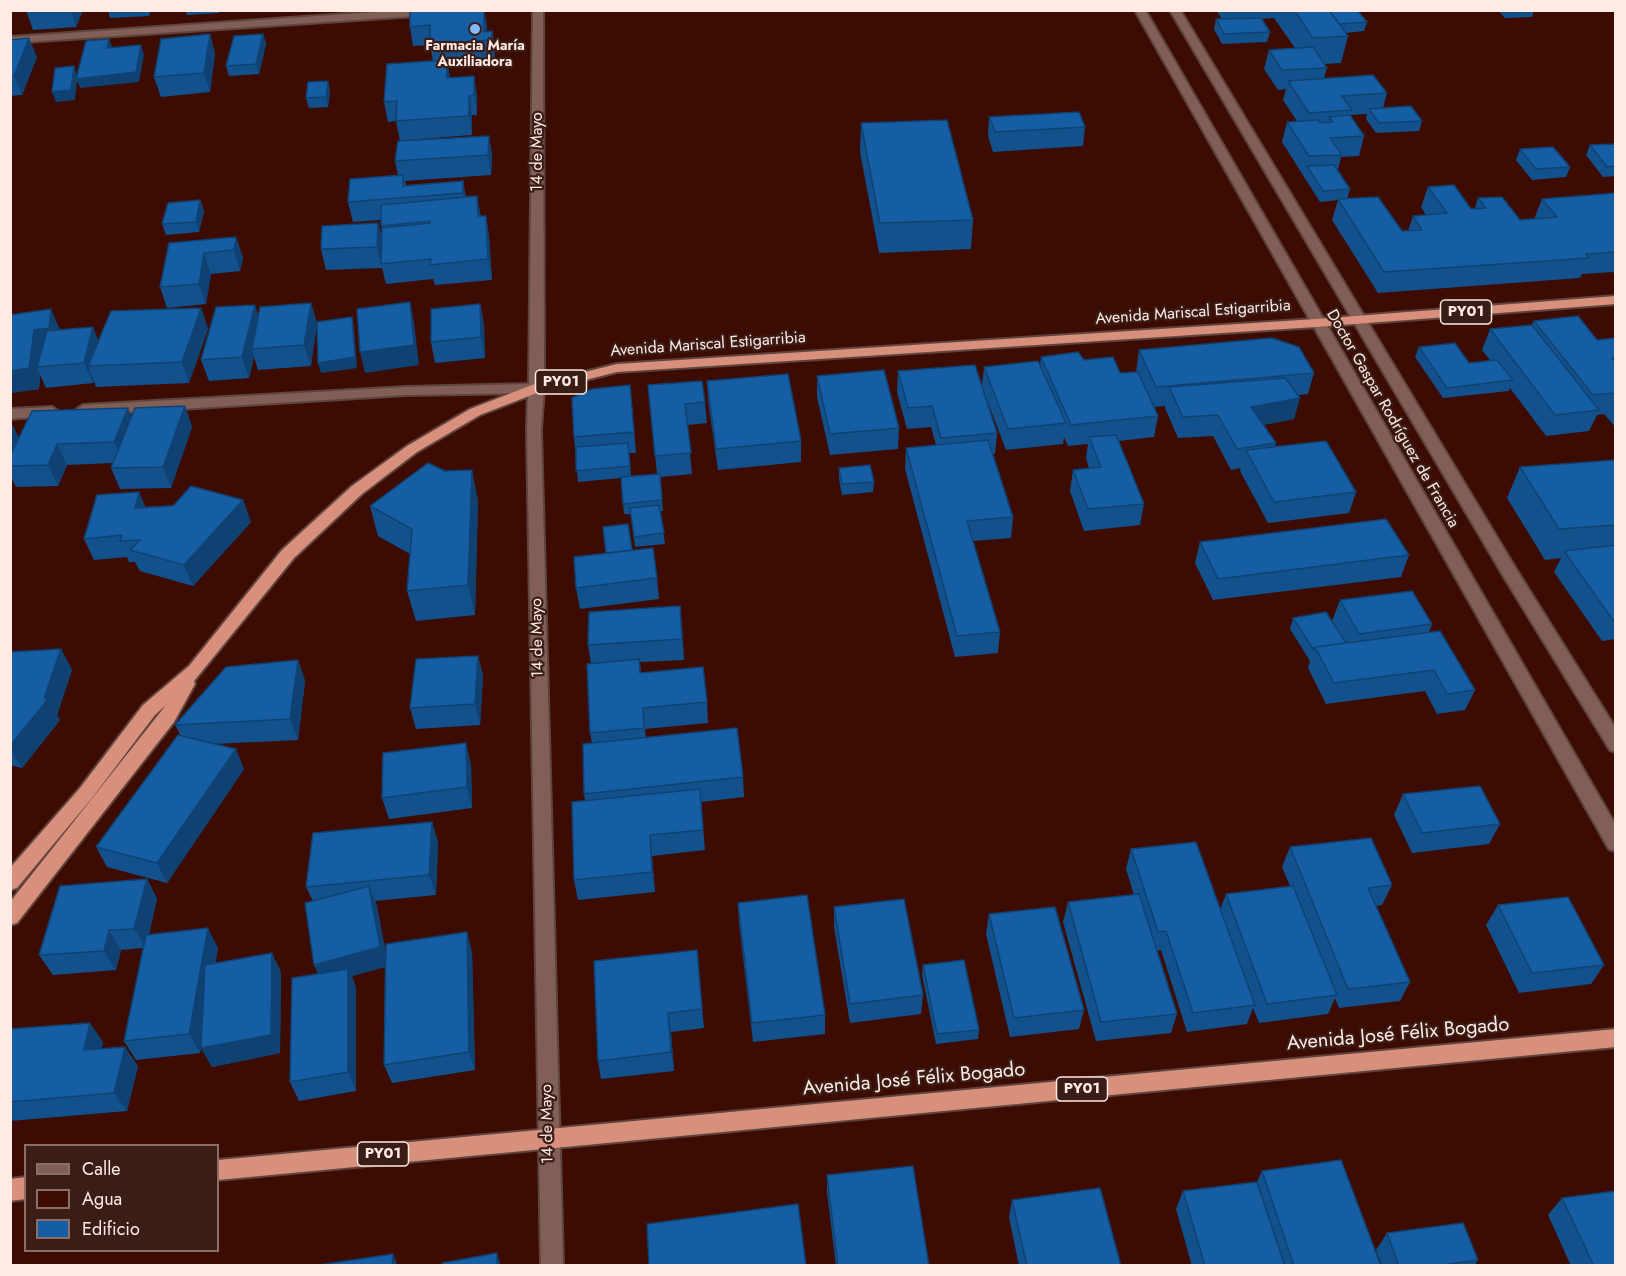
<!DOCTYPE html>
<html>
<head>
<meta charset="utf-8">
<style>
	body { margin:0 }
	#map { position:relative; width:1626px; height:1276px; overflow:hidden; background:#45271f; font-family:Jost,sans-serif }
	canvas { display:block }
	.frame { position:absolute; inset:0; border:12px solid #ffeae4; pointer-events:none }
	.legend { position:absolute; left:24px; top:1144px; width:195px; height:108px; box-sizing:border-box; background:#3a1d16; border:2px solid #896f68; margin:0; padding:8px 10px; list-style:none; font-size:18px; color:#ffeae4 }
	.legend li { display:flex; align-items:center; gap:12px; height:30px }
	.legend b { width:30px; border:2px solid #896f68 }
</style>
</head>
<body>
<div id="map">
<canvas width="1626" height="1276"></canvas>
<div class="frame"></div>
<ul class="legend">
<li><b style="height:8px;background:#815f56"></b>Calle</li>
<li><b style="height:16px;background:#3c0b02"></b>Agua</li>
<li><b style="height:16px;background:#165ea3"></b>Edificio</li>
</ul>
</div>
<script>
const g = document.querySelector('canvas').getContext('2d');
g.lineJoin = 'round';
function paint(path, color) {
  g.fillStyle = color;
  g.fill(path, 'evenodd');
}
function toPath(rows) {
  const path = new Path2D();
  for (const r of rows) {
    path.moveTo(r[0], r[1]);
    for (let i = 2; i < r.length; i += 2) path.lineTo(r[i], r[i + 1]);
  }
  return path;
}
function strokePath(path, color, width, dash) {
  g.strokeStyle = color;
  g.lineWidth = width;
  g.lineCap = dash ? 'butt' : 'round';
  g.setLineDash(dash || []);
  g.stroke(path);
}
function label(font, color, halo, rows, align = 'center') {
  g.font = font + ' Jost,sans-serif';
  g.lineWidth = 4.5;
  g.setLineDash([]);
  g.textBaseline = 'middle';
  g.strokeStyle = halo;
  g.fillStyle = color;
  for (const [text, x, y, turn = 0] of rows) {
    g.save();
    g.translate(x, y);
    g.rotate((+turn || 0) * Math.PI / 180);
    g.textAlign = isNaN(turn) ? turn : align;
    if (halo) g.strokeText(text, 0, 0);
    g.fillText(text, 0, 0);
    g.restore();
  }
}
paint(toPath([
	[10,11,1615,11,1615,1265,11,1265],
	[26,1146,218,1146,218,1250,26,1250]
]), '#3c0b02');
const minor = toPath([
	[407,10,466,10,461,13,10,43,10,37,407,10],
	[533,10,543,10,544,388,541,429,563,1266,541,1266,527,429,528,393,406,395,83,415,76,410,83,405,406,387,529,384,533,10],
	[52,407,59,412,57,415,10,419,10,409,52,407]
]);
const tertiary = toPath([
	[1135,10,1145,10,1616,826,1616,851,1609,849,1135,10],
	[1170,10,1180,10,1516,569,1616,729,1616,752,1610,750,1504,577,1170,10]
]);
const trunk = toPath([
	[1616,296,1616,304,1316,327,617,372,542,391,480,415,417,452,362,494,294,558,194,681,195,684,174,722,17,923,10,925,10,902,166,705,155,715,92,798,17,888,10,890,10,868,80,788,143,705,189,666,282,550,352,486,407,446,470,409,532,385,617,364,1316,319,1616,296],
	[1616,1029,1616,1047,218,1180,218,1160,1616,1029],
	[26,1177,26,1199,10,1201,10,1179,26,1177]
]);
strokePath(minor, '#5d443d', 4);
strokePath(tertiary, '#5d443d', 4);
strokePath(trunk, '#5d443d', 4);
paint(minor, '#815f56');
paint(tertiary, '#815f56');
paint(trunk, '#d88f7c');
paint(toPath([
	[26,10,83,10,76,27,33,30],
	[108,10,151,10,149,16,110,18],
	[185,10,219,10,219,13,187,15],
	[410,10,484,10,487,31,492,31,495,59,447,62,450,78,477,96,477,115,472,115,472,135,406,140,489,136,492,155,491,175,405,181,406,185,463,181,466,197,481,216,486,216,489,236,492,280,435,285,433,279,386,284,382,268,326,270,321,249,378,223,382,238,381,220,353,222,348,202,398,175,395,161,400,141,396,121,388,122,384,102,433,61,430,45,413,46,410,27],
	[1216,10,1357,10,1367,22,1364,31,1346,33,1348,36,1341,63,1325,64,1327,68,1324,78,1387,93,1383,108,1422,121,1419,131,1376,133,1366,119,1367,114,1351,115,1351,116,1364,136,1359,156,1341,157,1338,170,1350,189,1347,199,1402,231,1408,231,1413,216,1426,215,1421,207,1428,187,1471,209,1475,208,1478,198,1520,220,1534,219,1542,199,1616,193,1616,275,1613,272,1582,274,1580,278,1378,293,1332,220,1338,200,1320,202,1282,142,1287,122,1297,121,1283,100,1286,89,1278,90,1264,69,1269,50,1295,48,1274,18,1261,19,1270,32,1267,42,1222,44,1214,29,1216,19,1222,19],
	[1498,10,1534,10,1532,17,1505,18],
	[210,34,215,54,210,92,161,97,154,77],
	[263,34,266,44,259,74,229,76,226,66],
	[10,40,37,57,22,95,10,96],
	[330,91,328,107,309,108,306,98],
	[989,117,1085,127,1083,146,993,152,988,136],
	[861,123,973,220,971,249,879,253,860,152],
	[1616,144,1616,176,1603,177,1586,155,1590,145],
	[1520,149,1570,167,1566,177,1532,180,1516,160],
	[200,200,204,211,199,232,166,235,162,224],
	[236,237,243,258,240,271,211,274,206,304,167,308,160,287,169,243],
	[311,303,317,323,311,366,258,370,254,357,249,378,209,381,201,360],
	[480,304,484,325,485,358,435,363,431,342],
	[201,308,208,329,189,383,96,387,94,381,93,383,46,388,40,375,39,389,10,393,10,315,60,330,93,327,98,341],
	[1534,321,1597,340,1616,338,1616,428,1604,414,1597,415,1589,431,1546,436,1510,388,1509,391,1443,398,1415,357,1419,347,1469,363,1490,360,1482,350,1490,329,1532,325],
	[1139,350,1314,373,1308,394,1298,395,1294,419,1263,425,1276,443,1275,446,1356,492,1349,513,1268,523,1240,471,1241,468,1231,470,1213,436,1178,438,1165,408,1165,406,1154,407,1158,416,1154,437,1119,441,1144,504,1140,525,1084,531,1070,491,1073,470,1089,468,1086,458,1088,444,1068,446,1064,437,1063,444,1006,450,987,400,997,433,995,454,993,454,1013,517,1011,538,973,541,1000,632,998,653,955,657,905,469,906,448,936,445,931,427,907,429,897,392,898,371,982,386,984,367,1040,365,1041,357,1084,360,1120,373,1136,372],
	[817,376,899,428,898,449,830,455,817,397],
	[707,381,801,441,801,462,718,470,708,401],
	[648,385,705,402,707,423,687,425,692,474,660,477,663,511,660,511,665,544,635,547,631,514,624,514,621,478,578,482,574,437,632,406,636,453,629,453,631,476,657,474],
	[185,406,192,427,171,488,120,489,111,468,113,463,67,465,58,486,16,487,10,475,10,420,19,438,128,408,131,417],
	[1616,460,1616,639,1602,641,1554,572,1561,558,1545,560,1507,498,1520,467],
	[839,468,874,482,873,492,842,495,839,479],
	[139,492,145,507,243,500,251,522,193,586,140,571,135,562,129,562,127,557,94,560,84,539],
	[478,500,475,615,416,621,407,591,410,554,378,536,370,506],
	[1200,542,1409,555,1401,577,1213,600,1195,563],
	[632,550,657,578,659,599,580,609,576,588],
	[1340,600,1432,624,1429,632,1475,690,1465,710,1437,714,1425,691,1326,704,1308,668,1310,661,1290,629,1293,618,1336,627,1332,621],
	[682,627,684,660,640,662,641,673,707,702,708,723,645,729,646,738,743,777,744,797,701,802,705,850,652,856,655,892,578,900,574,880,585,801,584,794,592,743,590,733,591,663,588,645],
	[61,649,72,670,57,715,60,720,22,768,10,765,10,652],
	[478,656,483,676,480,725,416,729,410,708],
	[298,660,305,681,298,740,214,744,244,769,167,883,107,867,96,847,181,736,175,725],
	[471,764,472,808,389,819,382,798],
	[1403,794,1500,824,1489,844,1412,853,1394,815],
	[432,822,438,842,436,895,375,901,377,906,386,955,472,952,475,1070,392,1083,384,1065,385,967,352,976,356,988,356,1091,299,1101,290,1082,318,974,313,901,306,887],
	[1290,847,1392,885,1382,905,1376,906,1410,982,1400,1001,1339,1008,1335,998,1328,1014,1259,1023,1253,1008,1247,1024,1187,1032,1161,950,1157,951,1177,1014,1171,1033,1096,1041,1063,922,1068,902,1134,895,1126,869,1131,849,1220,910,1226,894,1290,886,1282,867],
	[147,879,157,899,149,934,218,948,215,964,281,972,280,1053,212,1067,201,1048,202,1045,200,1053,136,1060,124,1041,143,948,121,950,116,970,53,975,39,955],
	[738,903,825,1015,825,1034,753,1042,739,923],
	[1498,905,1604,965,1591,984,1519,993,1486,925],
	[834,907,923,995,921,1014,850,1023,834,927],
	[989,914,1084,1010,1079,1029,1010,1037,986,934],
	[697,950,704,1028,671,1032,674,1071,601,1079,598,1061],
	[923,965,979,1030,978,1039,936,1044,922,975],
	[10,1029,103,1042,101,1049,138,1066,127,1111,10,1121],
	[1262,1171,1381,1266,1192,1266,1176,1209,1183,1191,1257,1182],
	[827,1175,929,1266,836,1266,827,1192],
	[1562,1198,1616,1266,1571,1266,1548,1215],
	[1012,1200,1121,1266,1019,1266,1009,1217],
	[1387,1233,1478,1260,1474,1266,1382,1266,1376,1250]
]), '#13518c');
paint(toPath([
	[71,10,83,10,76,27],
	[484,10,487,25,487,40,484,32],
	[492,31,495,50,495,59,492,40],
	[210,34,215,54,210,92,204,73],
	[263,34,266,44,259,74,256,64],
	[29,38,37,57,22,95,14,76],
	[109,39,113,49,107,48],
	[141,45,144,55,139,82,80,88,77,81,75,100,56,102,52,92,74,66,77,76],
	[447,60,450,79,447,78],
	[474,76,477,96,477,115,474,95],
	[328,81,330,91,328,107,326,97],
	[469,96,472,115,472,135,469,116],
	[489,136,492,155,491,175,488,155],
	[463,181,466,201,466,213,463,193],
	[477,196,481,216,478,216],
	[200,200,204,211,199,232,196,222],
	[486,216,489,236,492,280,488,259],
	[378,223,383,243,381,264,382,268,377,247],
	[236,237,243,258,240,271,234,250],
	[204,253,211,274,206,304,199,284],
	[410,302,414,322,419,365,365,373,360,352],
	[311,303,317,323,311,366,304,345],
	[480,304,484,325,485,358,481,337],
	[255,305,261,325,252,349,254,357,249,378,242,357],
	[201,308,208,329,189,383,182,362],
	[51,309,60,330,37,367,40,375,39,389,10,393,10,371,34,330],
	[352,317,354,328,357,368,321,373,318,363],
	[93,327,101,348,88,366,94,381,93,383,84,363],
	[1300,398,1294,419,1246,428,1251,407],
	[185,406,192,427,171,488,163,467],
	[128,408,136,429,123,463,114,442],
	[10,420,20,441,10,466],
	[57,444,67,465,58,486,48,465],
	[472,470,478,500,475,615,468,585],
	[139,492,148,513,135,508],
	[243,500,251,522,193,586,184,565],
	[680,606,682,627,684,660,682,639],
	[61,649,72,670,57,715,60,720,22,768,10,749,10,746,44,698],
	[478,656,483,676,480,725,475,704],
	[298,660,305,681,298,740,290,719],
	[466,743,471,764,472,808,467,787],
	[236,749,244,769,167,883,157,863],
	[432,822,438,842,436,895,429,875],
	[650,835,652,856,655,892,652,872],
	[147,879,157,899,146,948,134,929],
	[369,886,377,906,388,966,352,976,356,988,356,1091,348,1072,323,985,314,965],
	[208,928,218,948,200,1053,189,1034],
	[109,930,121,950,116,970,104,951],
	[467,932,472,952,475,1070,469,1052],
	[272,953,281,972,280,1053,212,1067,201,1048],
	[668,1013,671,1032,674,1071,671,1052],
	[90,1023,103,1042,96,1069,84,1050],
	[125,1047,138,1066,127,1111,114,1093],
	[497,1253,501,1266,497,1266],
	[393,1254,398,1266,392,1266]
]), '#0f4272');
const building = toPath([
	[410,10,484,10,484,32,492,31,492,40,430,44,430,25,410,27,410,10],
	[1294,10,1329,10,1348,36,1313,38,1294,10],
	[1329,10,1357,10,1367,22,1339,24,1329,10],
	[1261,18,1270,32,1224,34,1216,19,1261,18],
	[210,34,204,73,154,77,161,39,210,34],
	[263,34,256,64,226,66,234,36,263,34],
	[29,38,14,76,10,76,10,40,29,38],
	[109,39,107,48,141,45,136,72,76,79,86,41,109,39],
	[1313,47,1327,68,1282,70,1269,50,1313,47],
	[447,60,447,78,474,76,474,95,469,96,469,116,396,121,397,101,384,102,387,64,447,60],
	[74,66,71,90,52,92,55,68,74,66],
	[1373,75,1387,93,1342,96,1352,110,1309,113,1288,81,1373,75],
	[328,81,326,97,306,98,308,82,328,81],
	[1411,106,1422,121,1379,123,1369,109,1411,106],
	[1079,112,1085,127,995,132,989,117,1079,112],
	[1350,115,1364,136,1330,138,1342,155,1309,156,1287,122,1318,120,1320,123,1333,122,1329,117,1350,115],
	[947,120,973,220,880,223,861,123,947,120],
	[489,136,488,155,395,161,398,141,489,136],
	[1616,144,1616,166,1607,167,1590,145,1616,144],
	[1553,147,1570,167,1536,169,1520,149,1553,147],
	[1334,165,1350,189,1323,191,1307,166,1334,165],
	[403,175,403,186,463,181,463,193,348,202,350,179,403,175],
	[1454,185,1471,209,1486,208,1478,198,1502,197,1520,220,1557,217,1542,199,1616,193,1616,252,1586,254,1589,258,1384,272,1338,199,1378,197,1402,231,1422,230,1413,216,1447,213,1428,187,1454,185],
	[477,196,478,216,486,216,488,259,430,265,431,259,381,264,382,228,430,223,430,221,381,226,381,205,477,196],
	[200,200,196,222,162,224,168,203,200,200],
	[378,223,377,247,321,249,322,226,378,223],
	[236,237,234,250,204,253,199,284,160,287,169,243,236,237],
	[410,302,414,345,360,352,357,309,410,302],
	[311,303,304,345,252,349,260,307,311,303],
	[480,304,481,337,431,342,431,309,480,304],
	[255,305,242,357,201,360,216,307,255,305],
	[201,308,182,362,88,366,111,311,201,308],
	[51,309,49,328,34,330,29,368,10,371,10,315,51,309],
	[1578,316,1597,340,1616,338,1616,358,1612,358,1616,363,1616,395,1614,393,1593,395,1534,321,1578,316],
	[352,317,355,357,318,363,317,322,352,317],
	[1532,325,1599,410,1555,415,1490,329,1532,325],
	[93,327,84,363,37,367,47,331,93,327],
	[1272,338,1299,347,1314,373,1156,387,1139,350,1272,338],
	[1455,343,1469,363,1497,360,1513,380,1447,388,1419,347,1455,343],
	[1078,352,1084,360,1113,357,1120,373,1138,372,1158,416,1071,425,1041,357,1078,352],
	[1038,361,1066,423,1008,429,984,367,1038,361],
	[975,365,997,433,941,438,932,406,908,408,898,371,975,365],
	[884,370,899,428,830,434,817,376,884,370],
	[788,374,801,441,716,449,707,381,788,374],
	[1285,378,1300,398,1251,407,1276,443,1237,449,1218,415,1183,417,1169,387,1285,378],
	[702,381,705,402,685,404,691,453,655,456,648,385,702,381],
	[630,385,634,432,574,437,572,398,592,389,630,385],
	[185,406,163,467,111,468,135,408,185,406],
	[128,408,114,442,57,444,48,465,10,466,10,456,32,411,128,408],
	[1116,435,1144,504,1088,509,1073,470,1101,467,1089,437,1116,435],
	[988,440,1013,517,967,521,1000,632,957,636,906,448,988,440],
	[1326,441,1356,492,1274,502,1246,450,1326,441],
	[628,443,630,466,576,471,576,447,628,443],
	[1616,460,1616,525,1559,529,1520,467,1616,460],
	[428,463,445,471,472,470,468,585,407,591,412,529,370,506,428,463],
	[870,465,874,482,842,484,839,468,870,465],
	[660,474,662,500,623,504,621,477,660,474],
	[191,486,243,500,184,565,130,550,140,540,120,541,122,535,84,539,97,495,139,492,135,508,173,506,191,486],
	[659,505,664,533,634,537,630,508,659,505],
	[1386,519,1409,555,1218,579,1200,542,1386,519],
	[628,524,632,550,606,553,603,527,628,524],
	[1616,545,1616,619,1613,620,1564,551,1616,545],
	[653,548,657,578,576,588,574,557,653,548],
	[1412,591,1432,624,1359,634,1340,600,1412,591],
	[680,606,682,639,588,645,589,612,680,606],
	[1326,612,1346,643,1315,647,1314,650,1293,618,1326,612],
	[1440,631,1475,690,1447,694,1434,670,1334,683,1315,647,1440,631],
	[61,649,44,698,48,699,10,746,10,652,61,649],
	[478,656,475,704,410,708,416,659,478,656],
	[639,659,640,673,703,667,707,702,643,708,644,728,590,733,587,664,639,659],
	[298,660,290,719,175,725,226,667,298,660],
	[737,728,743,777,584,794,583,744,737,728],
	[178,735,236,749,157,863,96,847,178,735],
	[466,743,467,787,382,798,383,753,466,743],
	[1480,786,1500,824,1422,833,1403,794,1480,786],
	[700,789,703,830,650,835,652,872,574,880,572,802,700,789],
	[432,822,429,875,306,887,313,833,432,822],
	[1371,838,1392,885,1368,888,1410,982,1348,989,1290,847,1371,838],
	[1196,842,1255,1005,1193,1013,1166,931,1158,932,1131,849,1196,842],
	[147,879,134,929,109,930,104,951,39,955,60,886,147,879],
	[369,886,380,947,314,965,305,903,369,886],
	[1293,886,1337,995,1267,1004,1226,894,1293,886],
	[1139,894,1177,1014,1101,1022,1068,902,1139,894],
	[807,895,825,1015,752,1023,738,903,807,895],
	[1568,897,1604,965,1532,973,1498,905,1568,897],
	[904,899,923,995,850,1004,834,907,904,899],
	[1055,907,1084,1010,1014,1018,989,914,1055,907],
	[208,928,189,1034,124,1041,146,935,208,928],
	[467,932,469,1052,384,1065,386,944,467,932],
	[697,950,702,1009,668,1013,671,1052,598,1061,594,961,697,950],
	[272,953,271,1035,201,1048,205,965,272,953],
	[964,960,979,1030,937,1034,923,965,964,960],
	[348,969,348,1072,290,1082,292,978,348,969],
	[90,1023,84,1050,125,1047,114,1093,10,1102,10,1029,90,1023],
	[1341,1160,1381,1266,1294,1266,1262,1171,1341,1160],
	[913,1166,929,1266,838,1266,827,1175,913,1166],
	[1257,1182,1285,1266,1205,1266,1183,1191,1257,1182],
	[1100,1188,1121,1266,1027,1266,1012,1200,1100,1188],
	[1616,1191,1616,1266,1594,1266,1562,1198,1616,1191],
	[798,1204,806,1266,649,1266,647,1224,798,1204],
	[1463,1223,1478,1260,1448,1264,1449,1266,1399,1266,1387,1233,1463,1223],
	[497,1253,497,1266,442,1266,442,1263,497,1253],
	[393,1254,392,1266,312,1266,393,1254]
]);
paint(building, '#165ea3');
strokePath(building, '#0f4272', 1.5);
for (const [x, y, r, color] of [
	[475,29,6,"#84bcfb"]
]) {
  const dot = new Path2D();
  dot.arc(x, y, r, 0, 2 * Math.PI);
  g.fillStyle = color;
  g.fill(dot);
  strokePath(dot, '#3a1d16', 2);
}
label('bold 14px', '#ffeae4', '#3a1d16', [
	["Farmacia María",475,47],
	["Auxiliadora",475,63]
]);
for (const [x, y, w] of [
	[1466,312,51],
	[561,382,51],
	[1082,1089,51],
	[383,1154,51]
]) {
  const box = new Path2D();
  box.roundRect(x - w / 2, y - 12, w, 24, 4.5);
  g.fillStyle = '#3a1d16';
  g.fill(box);
  strokePath(box, '#ffeae4', 1.5);
}
label('bold 15px', '#ffeae4', null, [
	["PY01",1466,312],
	["PY01",561,382],
	["PY01",1082,1089],
	["PY01",383,1154]
]);
label('16px', '#ffeae4', '#3a1d16', [
	["14 de Mayo",538,152,-90],
	["Avenida Mariscal Estigarribia",1193,313,-4],
	["Avenida Mariscal Estigarribia",708,345,-4],
	["Doctor Gaspar Rodríguez de Francia",1392,419,60],
	["14 de Mayo",538,638,-91],
	["14 de Mayo",548,1124,-91]
]);
label('20px', '#ffeae4', '#3a1d16', [
	["Avenida José Félix Bogado",1398,1035,-5],
	["Avenida José Félix Bogado",914,1080,-5]
]);
</script>
</body>
</html>
